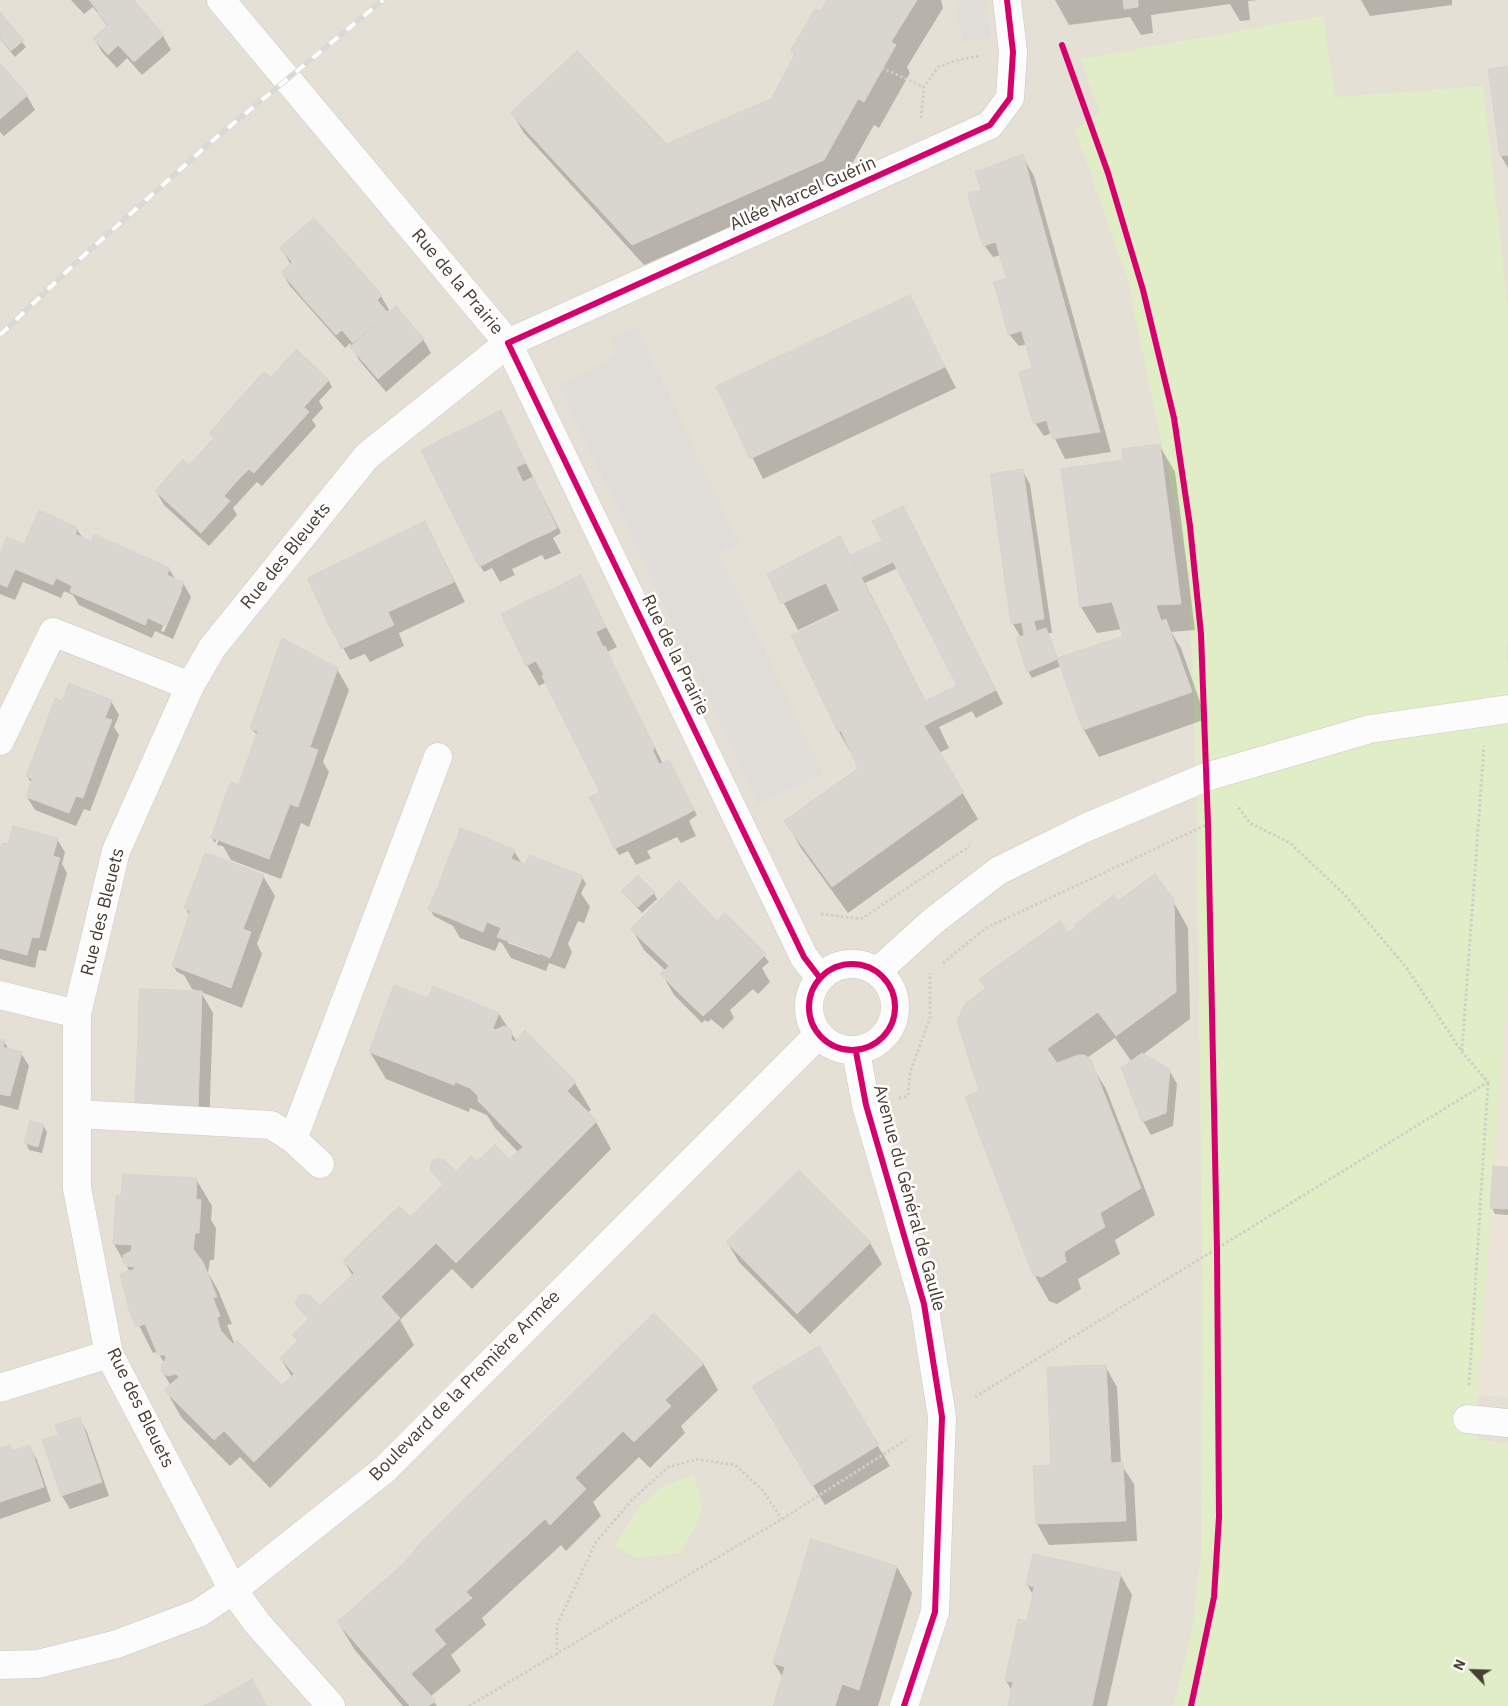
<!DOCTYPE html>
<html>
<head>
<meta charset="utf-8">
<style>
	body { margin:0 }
	#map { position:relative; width:1508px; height:1706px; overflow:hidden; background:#f0eee8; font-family:"IBM Plex Sans",sans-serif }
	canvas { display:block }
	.north { position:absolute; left:1448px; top:1646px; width:50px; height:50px; -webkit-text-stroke:4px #fff; paint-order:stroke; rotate:294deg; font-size:14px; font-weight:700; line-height:20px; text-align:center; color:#483f34 }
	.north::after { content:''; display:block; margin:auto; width:18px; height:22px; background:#483f34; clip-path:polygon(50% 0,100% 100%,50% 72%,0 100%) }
</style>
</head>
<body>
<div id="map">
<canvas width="1508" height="1706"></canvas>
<div class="north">N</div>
</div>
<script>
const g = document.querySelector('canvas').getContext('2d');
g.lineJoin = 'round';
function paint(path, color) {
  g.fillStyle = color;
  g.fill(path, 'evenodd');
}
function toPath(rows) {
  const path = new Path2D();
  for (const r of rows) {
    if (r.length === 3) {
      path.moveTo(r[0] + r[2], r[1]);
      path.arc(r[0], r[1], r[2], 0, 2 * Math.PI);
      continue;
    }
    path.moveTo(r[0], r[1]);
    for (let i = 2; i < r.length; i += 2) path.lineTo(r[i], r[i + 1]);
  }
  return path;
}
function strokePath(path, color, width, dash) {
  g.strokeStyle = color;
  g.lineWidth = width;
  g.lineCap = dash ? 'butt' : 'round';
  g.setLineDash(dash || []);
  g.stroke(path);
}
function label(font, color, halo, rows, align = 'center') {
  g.font = font + ' "IBM Plex Sans",sans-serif';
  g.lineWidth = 5;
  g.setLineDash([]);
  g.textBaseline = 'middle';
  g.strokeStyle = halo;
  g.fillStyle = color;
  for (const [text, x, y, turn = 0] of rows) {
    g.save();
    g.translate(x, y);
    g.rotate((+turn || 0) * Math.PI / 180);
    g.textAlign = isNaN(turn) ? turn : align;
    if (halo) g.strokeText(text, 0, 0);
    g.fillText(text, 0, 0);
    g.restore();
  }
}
paint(toPath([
	[0,0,1508,0,1508,1706,0,1706]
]), '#e5e0d5');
paint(toPath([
	[1508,975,1508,1397,1478,1395]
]), '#ece5d7');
paint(toPath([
	[1323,16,1335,97,1483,86,1508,308,1508,640,1506,648,1508,665,1508,975,1478,1395,1478,1440,1508,1443,1508,1706,1174,1706,1193,1625,1201,1554,1202,1269,1197,812,1189,575,1128,281,1075,129,1100,114,1081,59],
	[694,1475,702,1508,695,1528,680,1553,637,1558,614,1546,641,1505,663,1487]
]), '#e0edc6');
paint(toPath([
	[956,0,986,0,991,38,962,42],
	[637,326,739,542,719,553,824,774,759,805,558,384,617,356,609,339]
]), '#e0ddd8');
paint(toPath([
	[71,0,136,0,134,2,163,36,171,50,142,75,127,58,117,68,102,52,94,38,108,27,93,7,84,14],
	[828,0,941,0,943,8,907,67,910,73,879,128,874,125,839,187,743,229,740,223,644,265,524,133,512,113,667,145,771,100,795,57,792,51],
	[1055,0,1259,0,1248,1,1250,20,1240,21,1230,4,1151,15,1153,33,1141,35,1130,17,1069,25],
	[1361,0,1452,0,1452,5,1370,16],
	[0,14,26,47,15,57,0,39],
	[0,65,27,96,35,110,4,136,0,132],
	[1508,68,1508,168,1501,156,1489,70],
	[1022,155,1034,176,1111,452,1065,459,1052,433,1044,436,1035,423,1032,369,1034,374,1027,344,1019,346,1009,334,1009,284,1001,255,993,257,984,245,983,191],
	[1024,320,1025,322,1011,326,1011,324],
	[281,248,381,296,389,310,386,312,388,314,423,339,431,353,386,392,359,360,350,343,345,348,290,286,282,272,291,265],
	[909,297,956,388,763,479,718,387],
	[271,379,328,380,332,387,319,401,323,408,312,420,316,426,262,486,257,482,244,496,233,508,237,515,209,546,164,505,156,491,189,467,214,439,210,434],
	[512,435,561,533,553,538,561,553,545,560,542,555,512,569,515,575,500,582,492,568,484,572,480,566],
	[1159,445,1175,472,1195,630,1171,632,1181,648,1206,719,1099,757,1084,730,1061,666,1032,678,1028,671,1021,638,1013,624,992,475,1022,470,1030,484,1052,633,1048,633,1058,659,1125,637,1122,629,1097,633,1081,607],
	[911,521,1003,704,976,718,972,711,939,727,949,748,939,753,978,819,848,913,801,848,786,821,860,769,839,732,793,636,841,613,840,610,798,630,769,575,840,538,851,557,882,542,884,547],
	[898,568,959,686,926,702,865,583],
	[425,522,465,602,399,633,404,646,370,662,365,654,350,660,338,639],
	[77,529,83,539,169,569,176,580,183,583,191,597,173,639,155,631,152,638,79,605,73,595,64,591,61,598,23,582,15,600,0,594,0,556],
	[179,590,182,590,164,632,161,631],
	[591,599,617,647,607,652,663,764,668,761,697,815,689,821,696,836,681,843,677,837,647,851,651,858,636,865,628,851,619,855,615,848,602,793,546,682,539,686,527,665],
	[337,669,349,690,323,762,329,772,309,827,301,823,281,879,231,860,223,846,217,845,221,834,219,832,215,843,212,838,240,786,258,736,251,728],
	[111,701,119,715,114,727,119,735,90,811,84,809,76,826,35,810,27,797,32,784,27,776,63,702],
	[57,839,65,852,62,864,67,873,46,951,39,950,35,968,0,959,0,854,9,846],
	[514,851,522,864,582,877,586,884,581,893,590,907,584,923,578,921,568,944,572,952,565,969,549,963,546,971,511,958,502,943,499,942,495,951,460,938,453,926,434,916,430,910],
	[508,940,540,952,540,955,508,943],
	[263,876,275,896,257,944,262,954,242,1008,201,992,213,1013,209,1128,155,1126,201,992,192,989,184,975,177,972,173,965,189,915,186,908],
	[623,892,654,893,657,899,642,913],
	[1173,901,1188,928,1190,1019,1142,1055,1169,1070,1177,1084,1173,1126,1151,1135,1143,1121,1132,1062,1115,1038,1087,1058,1106,1089,1155,1215,1115,1240,1120,1254,1078,1279,1081,1289,1057,1304,1049,1301,1034,1274,981,1092,986,990,981,980,1068,935,1118,903],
	[717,923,753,942,769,962,762,968,770,982,758,994,753,989,730,1010,734,1018,723,1029,711,1019,708,1022,705,1020,702,1023,674,995,662,974,666,971,644,950,632,929],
	[434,988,499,1014,517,1042,526,1032,575,1083,591,1110,587,1113,596,1122,611,1149,472,1289,452,1269,400,1320,414,1345,270,1488,240,1457,230,1466,181,1417,166,1390,171,1386,162,1371,164,1363,158,1352,153,1353,131,1310,130,1272,114,1244,196,1179,212,1206,211,1220,216,1228,214,1260,210,1260,208,1273,218,1290,232,1324,227,1325,235,1345,282,1387,292,1377,281,1359,297,1341,293,1335,309,1320,296,1304,320,1308,353,1276,344,1262,414,1222,444,1186,431,1170,432,1164,438,1159,443,1160,456,1173,471,1157,477,1163,509,1160,518,1152,495,1128,487,1115,470,1108,469,1112,386,1079,370,1052,428,1000],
	[0,1040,4,1041,9,1050,21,1053,29,1066,18,1110,0,1105],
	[43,1125,47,1132,42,1153,29,1150,26,1143],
	[1508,1168,1508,1215,1495,1214,1492,1208],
	[799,1171,870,1243,882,1264,810,1334,739,1262,727,1242],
	[818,1348,890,1466,825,1505,765,1407],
	[703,1363,718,1390,681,1426,685,1433,650,1468,639,1457,593,1502,601,1516,566,1551,561,1545,482,1618,486,1625,451,1655,461,1671,430,1697,437,1706,403,1706,354,1649,338,1622],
	[1105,1366,1117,1387,1121,1464,1134,1484,1137,1541,1049,1545,1037,1524,1034,1467,1052,1467],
	[79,1418,87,1432,109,1496,70,1509,62,1496,44,1441,60,1435],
	[29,1446,37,1460,51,1501,0,1519,0,1450,12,1452],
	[897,1567,912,1593,878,1706,774,1706,783,1678,774,1663],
	[1120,1574,1132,1595,1107,1706,1010,1706,1013,1692,1006,1681,1028,1623,1034,1596,1027,1585]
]), '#0003');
const building = toPath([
	[89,0,112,0,98,11,89,0],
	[112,0,134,0,164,35,134,62,118,45,108,55,93,38,108,25,97,12,112,0],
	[827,0,917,0,891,42,896,45,864,102,858,99,824,160,727,203,696,131,771,99,795,54,790,51,815,9,820,11,827,0],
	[1123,0,1138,0,1138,7,1124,9,1123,0],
	[0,12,24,40,11,51,0,38,0,12],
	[577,51,667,144,696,131,727,203,632,245,510,113,577,51],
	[0,63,28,95,0,119,0,63],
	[1508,66,1508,155,1500,156,1488,69,1508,66],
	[1023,154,1100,432,1052,439,1044,412,1031,416,1021,380,1035,377,1019,322,1006,326,996,291,1009,287,993,233,980,237,970,202,984,198,975,172,1023,154],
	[982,190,984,198,970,202,968,193,982,190],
	[314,218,354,263,308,304,281,272,292,262,279,248,314,218],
	[993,233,996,242,983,246,980,237,993,233],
	[354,263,382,295,377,300,388,313,353,343,342,330,336,335,308,304,354,263],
	[1007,278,1009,287,996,291,993,282,1007,278],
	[910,295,945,367,750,459,716,386,910,295],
	[396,306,424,339,378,379,350,347,396,306],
	[1019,322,1021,331,1008,335,1006,326,1019,322],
	[296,349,329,380,316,394,283,364,296,349],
	[283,364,316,394,304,407,309,412,281,443,236,402,264,372,271,377,283,364],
	[1032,368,1035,377,1021,380,1019,372,1032,368],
	[236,402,281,443,254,473,249,469,236,482,202,451,214,438,209,434,236,402],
	[501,410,509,427,502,431,493,414,501,410],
	[1044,412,1047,420,1034,424,1031,416,1044,412],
	[493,414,502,431,509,427,526,463,516,467,523,482,533,477,550,513,542,516,550,532,532,540,529,535,502,549,504,554,487,563,479,546,471,551,429,466,439,461,431,445,446,437,450,444,477,430,474,424,493,414],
	[474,424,477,430,450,444,446,437,474,424],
	[1160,444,1181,604,1156,605,1161,621,1166,619,1192,692,1083,730,1057,658,1123,636,1112,602,1080,607,1061,469,1123,460,1122,449,1160,444],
	[431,445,439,461,429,466,421,450,431,445],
	[202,451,236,482,224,496,230,501,201,533,155,491,183,459,189,465,202,451],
	[1023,469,1044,619,1011,624,990,474,1023,469],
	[903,506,996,690,967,705,872,521,903,506],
	[39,510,78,528,53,585,15,569,7,587,0,584,0,553,7,537,24,544,39,510],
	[550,513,557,528,550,532,542,516,550,513],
	[425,521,454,582,388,612,394,625,357,642,353,633,337,640,328,624,335,620,329,607,322,610,307,578,425,521],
	[75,534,91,541,94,534,132,551,107,608,70,592,72,586,56,578,75,534],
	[529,535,532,540,504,554,502,549,529,535],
	[840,536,935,720,924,726,964,792,832,887,784,821,858,768,841,731,838,732,791,635,840,612,826,583,781,604,767,574,840,536],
	[882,541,893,562,862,577,850,555,882,541],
	[479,546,487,563,479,567,471,551,479,546],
	[132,551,170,568,167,575,184,582,165,626,148,618,145,625,107,608,132,551],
	[581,575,589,592,580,596,572,579,581,575],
	[572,579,580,596,589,592,606,627,596,632,603,647,605,646,654,747,653,751,659,764,669,760,686,794,677,798,685,815,669,823,664,817,637,830,640,837,623,845,615,829,607,833,589,797,600,792,542,676,544,675,536,661,526,666,509,631,517,626,509,610,526,601,529,607,559,594,555,588,572,579],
	[555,588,559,594,529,607,526,601,555,588],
	[329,607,335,620,328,624,322,610,329,607],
	[509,610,517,626,509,631,501,614,509,610],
	[1034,621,1036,631,1024,635,1022,623,1034,621],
	[1046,628,1058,659,1027,672,1016,638,1046,628],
	[353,633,357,642,341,649,337,640,353,633],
	[282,638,338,668,310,747,318,750,298,807,290,804,269,859,218,840,221,828,215,827,226,793,233,795,237,784,246,787,249,777,242,775,254,741,261,743,265,734,256,731,260,719,254,717,266,683,272,686,280,666,273,663,282,638],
	[273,663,280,666,272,686,266,683,273,663],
	[69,683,112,700,105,718,112,720,97,759,41,737,55,698,62,701,69,683],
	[957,685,967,705,935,720,925,701,957,685],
	[254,717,260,719,256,731,250,728,254,717],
	[258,731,265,734,261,743,254,741,258,731],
	[41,737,97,759,83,798,76,796,69,813,26,797,32,779,26,776,41,737],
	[242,775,249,777,246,787,239,785,242,775],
	[231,782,237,784,233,795,226,793,231,782],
	[686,794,694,810,685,815,677,798,686,794],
	[664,817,669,823,640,837,637,830,664,817],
	[13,826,58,838,53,856,60,858,49,898,0,885,0,849,2,843,8,844,13,826],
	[215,827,221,828,218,840,211,838,215,827],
	[460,828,479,835,475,845,457,838,460,828],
	[615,829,623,845,614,849,607,833,615,829],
	[479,835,515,850,511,859,525,864,529,855,566,869,563,879,579,885,572,903,566,901,555,928,561,930,554,949,538,943,534,951,497,937,501,928,487,922,483,932,447,917,449,909,431,902,439,884,446,887,458,857,450,854,457,838,475,845,479,835],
	[205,853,212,855,207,866,201,864,205,853],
	[450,854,458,857,446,887,439,884,450,854],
	[212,855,264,875,243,929,251,932,231,988,178,968,183,957,176,954,187,921,194,923,197,913,190,911,194,900,188,898,201,864,207,866,212,855],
	[566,869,583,876,579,885,563,879,566,869],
	[1155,874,1174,900,1176,992,1116,1036,1098,1012,1047,1049,1057,1063,1078,1055,1085,1055,1091,1060,1141,1188,1100,1213,1105,1227,1064,1252,1066,1262,1042,1277,1033,1275,965,1097,979,1091,957,1021,965,1004,986,988,979,979,1035,939,1043,951,1076,927,1074,925,1114,895,1118,901,1155,874],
	[638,875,655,892,638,907,621,891,638,875],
	[679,881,717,921,725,913,753,941,746,947,759,961,746,974,740,969,717,991,724,996,711,1009,696,996,689,1003,660,974,669,966,630,929,679,881],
	[0,885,49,898,39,938,32,937,27,955,0,948,0,885],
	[188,898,194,900,190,911,184,908,188,898],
	[566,901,572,903,561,930,555,928,566,901],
	[431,902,449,909,447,917,428,910,431,902],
	[190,911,197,913,194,923,187,921,190,911],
	[1060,921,1069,933,1043,951,1035,939,1060,921],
	[753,941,766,954,759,961,746,947,753,941],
	[538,943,554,949,550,958,534,951,538,943],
	[176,954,183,957,178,968,172,966,176,954],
	[740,969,746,974,724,996,717,991,740,969],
	[394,985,428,998,433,986,499,1013,493,1028,495,1030,504,1026,509,1028,512,1031,511,1039,515,1042,525,1030,576,1082,567,1091,597,1121,456,1263,436,1243,381,1297,400,1318,254,1462,224,1431,214,1440,164,1390,179,1377,176,1374,168,1376,161,1372,162,1364,166,1358,165,1355,158,1355,145,1324,136,1327,129,1310,120,1274,135,1269,134,1267,126,1266,123,1262,123,1255,131,1251,132,1245,113,1244,116,1195,121,1195,123,1174,197,1178,196,1199,201,1200,199,1233,195,1233,193,1249,203,1262,217,1297,213,1298,220,1316,217,1318,221,1331,233,1344,237,1340,282,1385,294,1374,280,1358,360,1279,343,1261,399,1206,416,1222,495,1144,509,1159,523,1147,478,1101,478,1096,470,1088,455,1082,454,1085,369,1052,394,985],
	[140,989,147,989,146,1001,139,1001,140,989],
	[147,989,202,991,198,1108,142,1106,142,1094,135,1094,137,1058,144,1058,145,1037,138,1037,139,1001,146,1001,147,989],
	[696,996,711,1009,703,1016,689,1003,696,996],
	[138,1037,145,1037,144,1058,137,1058,138,1037],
	[0,1039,5,1040,3,1047,22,1052,10,1096,0,1094,0,1039],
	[1142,1053,1170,1069,1166,1113,1142,1122,1121,1068,1142,1053],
	[135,1094,142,1094,142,1106,135,1106,135,1094],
	[30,1121,44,1124,38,1147,24,1143,30,1121],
	[471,1156,477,1161,416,1222,410,1217,443,1184,430,1171,431,1163,434,1159,443,1159,456,1171,471,1156],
	[1493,1166,1508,1167,1508,1209,1490,1208,1493,1166],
	[799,1170,871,1242,797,1314,726,1242,799,1170],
	[354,1273,360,1279,298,1341,292,1335,309,1319,295,1304,299,1295,310,1295,320,1306,354,1273],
	[654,1313,704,1363,665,1400,671,1406,634,1442,623,1431,575,1478,586,1489,550,1525,545,1519,466,1592,472,1598,434,1630,446,1644,411,1674,436,1701,428,1706,410,1706,337,1622,404,1563,424,1539,654,1313],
	[819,1346,879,1445,812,1486,752,1386,819,1346],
	[1106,1365,1111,1463,1123,1462,1126,1521,1036,1524,1033,1466,1051,1465,1047,1367,1106,1365],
	[80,1417,102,1482,61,1496,42,1440,64,1433,61,1423,80,1417],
	[61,1423,64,1433,59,1435,55,1425,61,1423],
	[10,1445,12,1451,30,1445,44,1487,0,1502,0,1448,10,1445],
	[811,1539,897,1566,859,1690,842,1684,835,1706,773,1706,785,1667,773,1663,811,1539],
	[1033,1554,1121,1573,1092,1706,1008,1706,1013,1682,1005,1681,1018,1619,1027,1621,1034,1587,1026,1585,1033,1554],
	[252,1679,267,1706,204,1706,252,1679]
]);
paint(building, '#d9d5cf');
strokePath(building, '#d9d5ce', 1);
const minor = toPath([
	[221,0,508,343,804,957,820,978],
	[0,741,53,632,190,686],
	[852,1007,43],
	[878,971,932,922,998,871,1085,828,1206,777,1370,729,1508,709],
	[0,995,77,1014],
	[856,1052,866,1105,924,1304,942,1417,935,1612,904,1706],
	[77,1114,271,1125,293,1139,320,1164],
	[293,1139,438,757],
	[0,1388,109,1354],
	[1467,1419,1508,1423],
	[0,1665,38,1664,117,1644,199,1613,233,1590,384,1470,818,1035],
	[331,1706,257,1623,233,1590,109,1354,77,1188,77,1014,116,851,190,686,212,648,367,456,508,343,990,125,1010,98,1013,52,1007,0]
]);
strokePath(minor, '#ccc9c3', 29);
strokePath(toPath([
	[882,68,924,87],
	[921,118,924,87,938,67,954,61,979,56],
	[821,914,861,919,970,846],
	[943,963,986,928,1208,824],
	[1462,1051,1484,746],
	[899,1098,908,1096,910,1072,930,1018,930,973],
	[1469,1385,1488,1082],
	[975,1397,1488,1082,1462,1052,1406,967,1344,894,1290,843,1250,823,1237,805],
	[557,1655,557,1625,596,1542,632,1500,668,1467,698,1459,735,1465,763,1491,782,1519],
	[469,1706,782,1519,906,1440]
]), '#d1cec9', 3, [2.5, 2.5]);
strokePath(minor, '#fdfcfc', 28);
const rail = toPath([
	[0,335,81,258,211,142,383,0]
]);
strokePath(rail, '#d9d9d8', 5.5);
strokePath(rail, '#fff', 4, [11]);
strokePath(toPath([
	[1062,45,1108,173,1143,290,1174,418,1190,526,1201,634,1208,824,1217,1249,1219,1517,1214,1597,1191,1706],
	[852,1007,43],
	[820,978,804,957,508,343,990,125,1010,98,1013,52,1007,0],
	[856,1052,866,1105,924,1304,942,1417,935,1612,904,1706]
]), '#d6006c', 6);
label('18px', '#483f34', '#fff', [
	["Allée Marcel Guérin",803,194,-24],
	["Rue de la Prairie",457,282,50],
	["Rue des Bleuets",286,556,-51],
	["Rue de la Prairie",675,655,64],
	["Rue des Bleuets",103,912,-76],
	["Avenue du Général de Gaulle",909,1198,75],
	["Boulevard de la Première Armée",465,1386,-45],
	["Rue des Bleuets",140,1408,64]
]);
</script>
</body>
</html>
